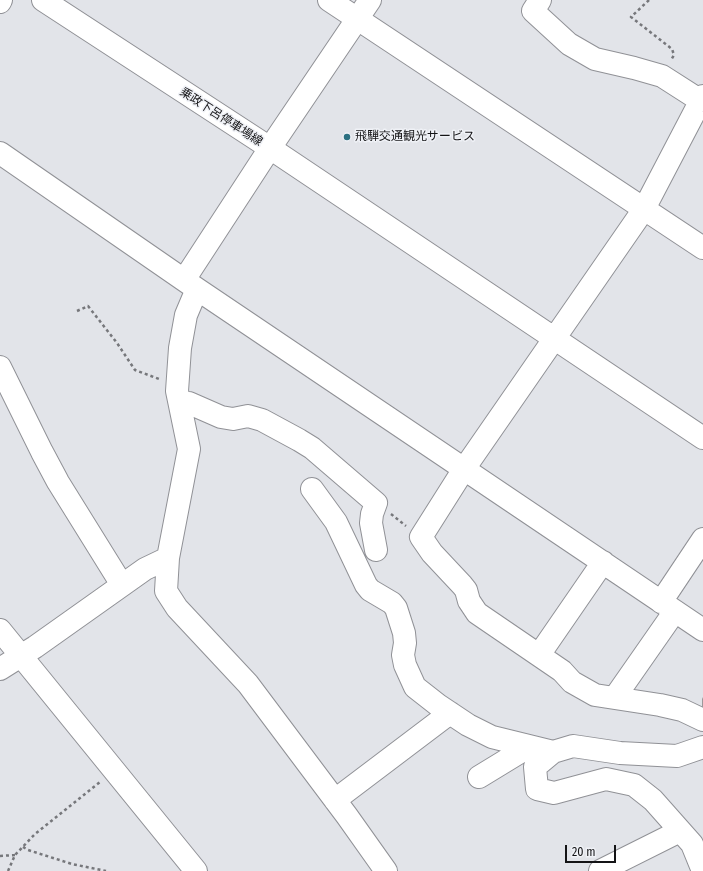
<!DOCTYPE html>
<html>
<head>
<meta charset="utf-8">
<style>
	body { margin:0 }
	#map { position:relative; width:703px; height:871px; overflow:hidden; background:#e2e4e9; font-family:"Fira Sans Condensed",sans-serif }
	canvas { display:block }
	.scale { position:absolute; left:565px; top:845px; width:51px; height:18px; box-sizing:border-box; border:2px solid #141416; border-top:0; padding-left:5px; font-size:12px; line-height:14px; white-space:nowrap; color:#141416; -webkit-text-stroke:3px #eff1f6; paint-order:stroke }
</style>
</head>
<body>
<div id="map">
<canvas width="703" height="871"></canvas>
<div class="scale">20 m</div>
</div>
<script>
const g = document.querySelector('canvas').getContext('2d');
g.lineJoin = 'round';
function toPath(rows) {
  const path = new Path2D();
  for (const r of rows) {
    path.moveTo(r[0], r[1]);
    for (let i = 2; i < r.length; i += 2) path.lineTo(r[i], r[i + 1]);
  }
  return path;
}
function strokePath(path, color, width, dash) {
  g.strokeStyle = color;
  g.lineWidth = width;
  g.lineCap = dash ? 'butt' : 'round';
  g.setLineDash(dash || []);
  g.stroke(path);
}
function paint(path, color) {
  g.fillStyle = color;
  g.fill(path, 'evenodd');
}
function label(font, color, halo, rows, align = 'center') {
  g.font = font + ' "Fira Sans Condensed","Noto Sans JP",sans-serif';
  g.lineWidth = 3;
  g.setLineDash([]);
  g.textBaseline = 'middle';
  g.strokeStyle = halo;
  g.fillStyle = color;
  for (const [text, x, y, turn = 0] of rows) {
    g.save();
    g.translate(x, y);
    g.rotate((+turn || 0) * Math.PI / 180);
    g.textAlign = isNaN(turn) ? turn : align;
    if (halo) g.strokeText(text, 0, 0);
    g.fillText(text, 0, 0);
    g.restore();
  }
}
const minor = toPath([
	[329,0,703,248],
	[540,0,533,11,569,44,595,59,634,68,662,76,701,101],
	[0,2,1,0],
	[703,96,644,209,464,469,421,537,432,553,462,585,466,590,469,601,477,613,562,671,572,682,595,695,660,705,682,710,703,720],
	[0,153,197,289,703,630],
	[184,280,270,148,703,438],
	[197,289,186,315,180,348,177,391,189,449,168,558,166,591,177,608,248,684,347,816,386,871],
	[0,367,42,452,58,482,122,585],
	[180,404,189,403,221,417,233,419,248,416,262,420,299,440,312,448,376,503,372,514,371,523,376,550],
	[312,489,336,522,366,585,370,590,392,603,396,608,404,633,405,643,403,655,405,665,415,687,438,705,468,725,492,737,553,752],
	[661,602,703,539],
	[0,630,196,871],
	[539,655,603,562],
	[0,669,35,647,145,569,168,558],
	[615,697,675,611],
	[479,777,520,752,523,745],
	[335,800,450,713],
	[600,871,680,831],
	[703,871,692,844,653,800,634,785,606,779,554,793,537,789,535,767,553,752,573,746,620,753,677,756,703,747]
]);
const major = toPath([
	[43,0,270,148,370,0]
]);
strokePath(minor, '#909196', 24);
strokePath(major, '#909196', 24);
strokePath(toPath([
	[649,0,631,17,672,49,674,55,671,60],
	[77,311,88,306,117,343,135,370,159,379],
	[391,514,406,526],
	[23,847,28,850,72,864,106,871],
	[0,856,15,855],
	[8,871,15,855,35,834,100,782]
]), '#76777b', 2.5, [3, 3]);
strokePath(minor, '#fff', 22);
strokePath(major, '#fff', 22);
paint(toPath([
	[703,697,703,707,702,707,702,699]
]), '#9d989b');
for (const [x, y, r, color] of [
	[347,137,4,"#2c7081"]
]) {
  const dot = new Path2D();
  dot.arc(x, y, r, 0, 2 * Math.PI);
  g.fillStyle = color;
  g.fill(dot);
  strokePath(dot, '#eff1f6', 1.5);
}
label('12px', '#141416', '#eff1f6', [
	["乗政下呂停車場線",221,117,33]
]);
label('12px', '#141416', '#eff1f6', [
	["飛騨交通観光サービス",355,137]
], 'left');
</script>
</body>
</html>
